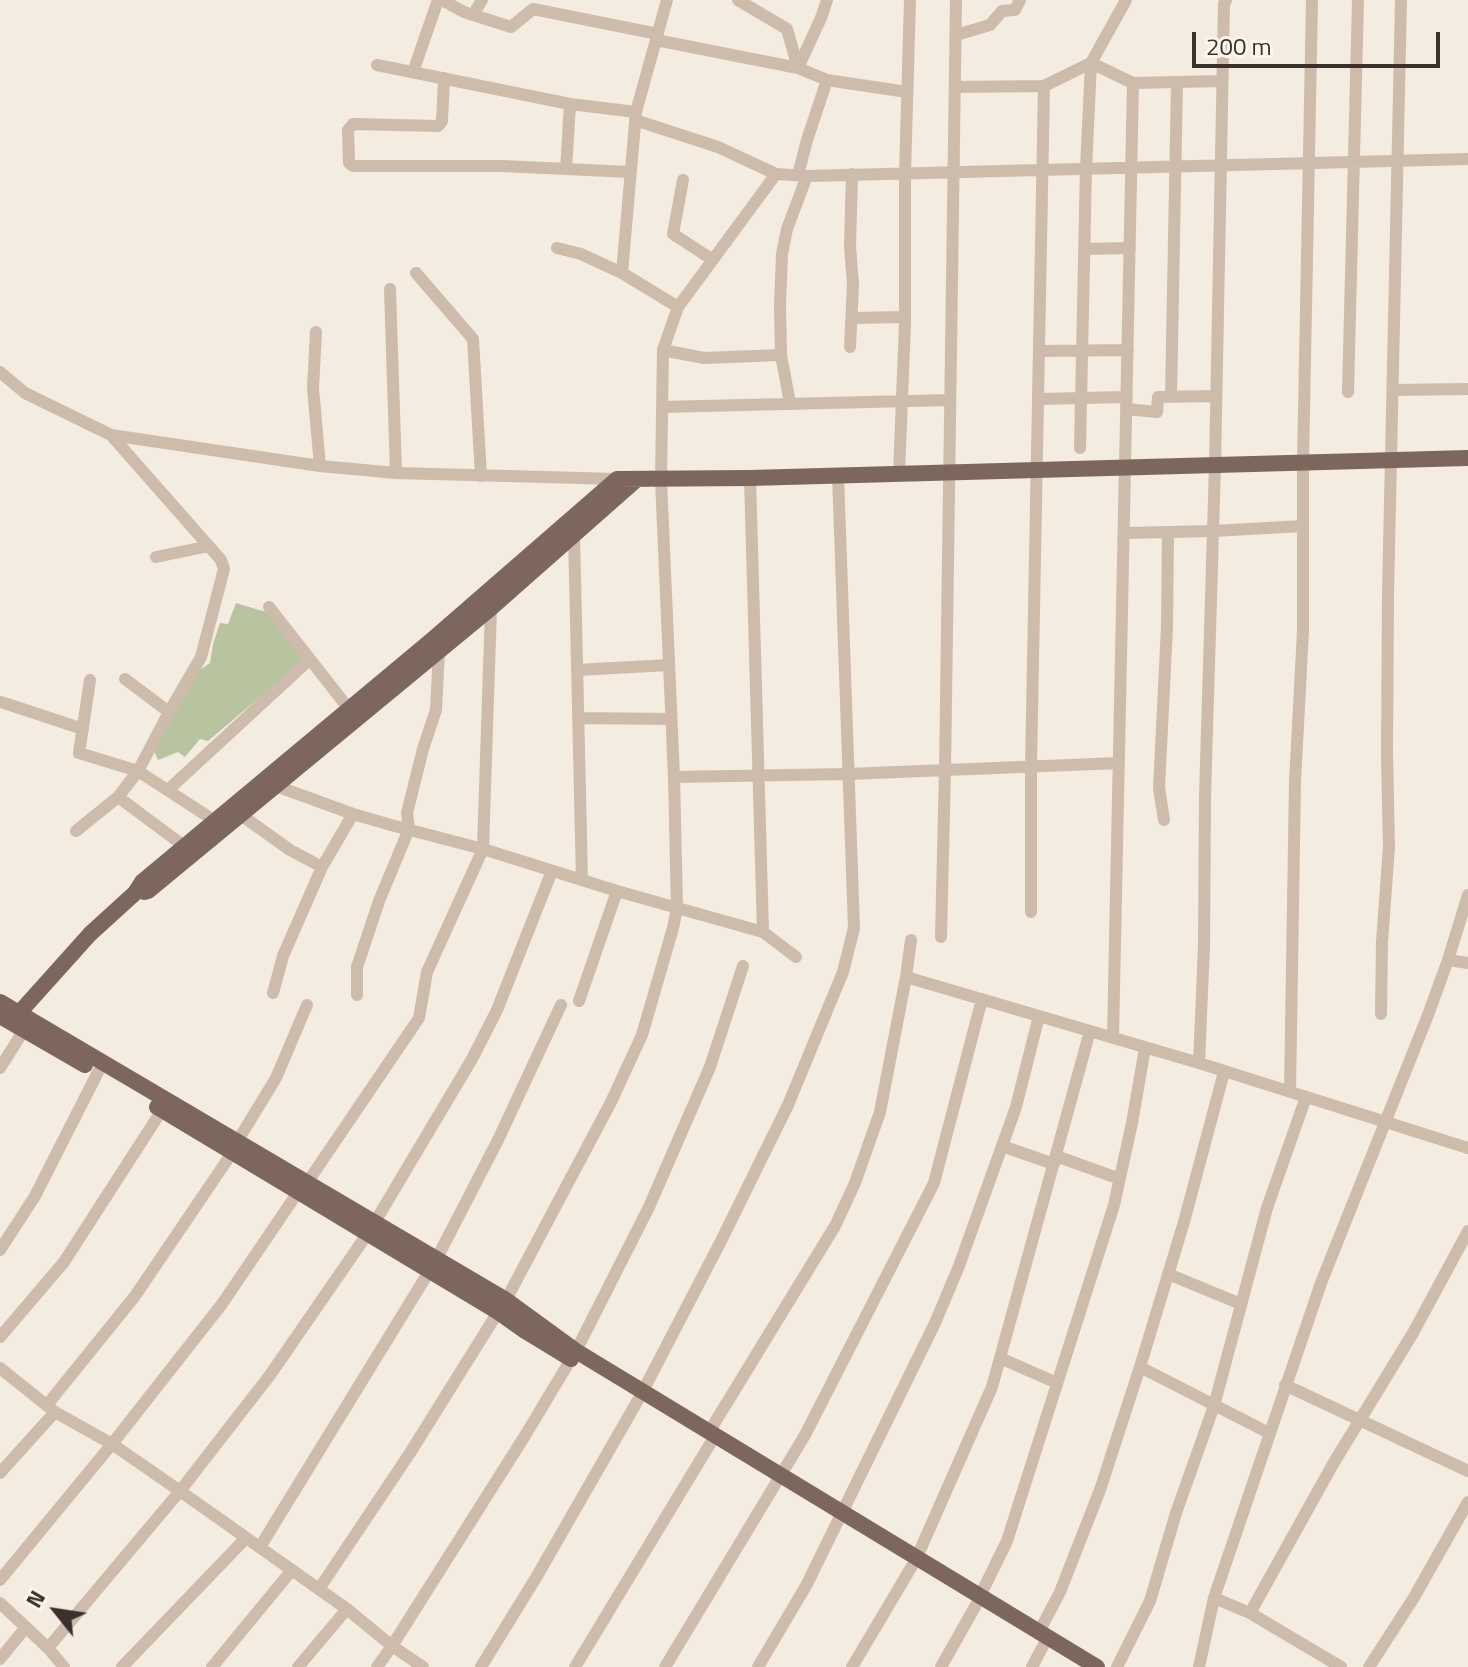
<!DOCTYPE html>
<html>
<head>
<meta charset="utf-8">
<style>
	body { margin:0 }
	#map { position:relative; width:1468px; height:1667px; overflow:hidden; background:#f4ebe1; font-family:"Titillium Web",sans-serif }
	canvas { display:block }
	.north { position:absolute; left:16px; top:1571px; width:80px; height:80px; -webkit-text-stroke:6px #fbf5ee; paint-order:stroke; rotate:300deg; font-size:22px; font-weight:700; line-height:32px; text-align:center; color:#3b302b }
	.north::after { content:''; display:block; margin:auto; width:28px; height:36px; background:#3b302b; clip-path:polygon(50% 0,100% 100%,50% 72%,0 100%) }
	.scale { position:absolute; left:1192px; top:32px; width:248px; height:36px; box-sizing:border-box; border:4px solid #3b302b; border-top:0; padding-left:10px; font-size:24px; line-height:28px; white-space:nowrap; color:#3b302b; -webkit-text-stroke:6px #fbf5ee; paint-order:stroke }
</style>
</head>
<body>
<div id="map">
<canvas width="1468" height="1667"></canvas>
<div class="north">N</div>
<div class="scale">200 m</div>
</div>
<script>
const g = document.querySelector('canvas').getContext('2d');
g.lineJoin = 'round';
function paint(path, color) {
  g.fillStyle = color;
  g.fill(path, 'evenodd');
}
function toPath(rows) {
  const path = new Path2D();
  for (const r of rows) {
    path.moveTo(r[0], r[1]);
    for (let i = 2; i < r.length; i += 2) path.lineTo(r[i], r[i + 1]);
  }
  return path;
}
function strokePath(path, color, width, dash) {
  g.strokeStyle = color;
  g.lineWidth = width;
  g.lineCap = dash ? 'butt' : 'round';
  g.setLineDash(dash || []);
  g.stroke(path);
}
paint(toPath([
	[236,603,269,613,305,659,208,741,200,739,185,757,178,752,158,760,154,751,198,671,210,663,213,644,220,623,228,624]
]), '#b8c4a0');
strokePath(toPath([
	[442,0,464,12,511,27,533,9,658,34],
	[738,0,787,29,798,68,827,80,907,92],
	[473,15,482,0],
	[956,35,990,25,1002,11,1015,10,1020,0],
	[656,40,798,68,821,18,827,0],
	[377,65,570,104,636,112],
	[413,72,438,0],
	[444,78,442,121,440,124,438,126,353,124,348,130,349,163,353,166,502,166,630,172],
	[956,87,1044,86,1091,63,1133,83,1222,81],
	[635,120,718,147,776,174,807,176,1468,159],
	[566,169,570,104],
	[798,175,807,140,827,80],
	[683,180,673,234,713,260],
	[557,248,581,254,622,273,678,307],
	[1084,249,1130,248],
	[416,273,473,339,481,476],
	[622,273,636,112,667,0],
	[390,289,396,473],
	[852,318,905,317],
	[316,332,313,388,320,466],
	[850,347,853,285,850,246,852,174],
	[663,350,704,358,781,355],
	[1039,351,1128,350],
	[0,372,25,393,111,435,320,466,396,473,617,479],
	[1393,390,1468,389],
	[1348,392,1358,0],
	[1171,397,1177,82],
	[1038,399,1127,397],
	[790,403,781,355,780,305,782,254,787,229,807,176],
	[662,407,950,400],
	[1127,409,1157,412,1158,397,1216,396],
	[1080,448,1086,168,1091,63,1126,0],
	[899,473,905,324,905,173,910,0],
	[750,478,763,932],
	[1125,533,1213,531,1303,526],
	[574,534,582,880],
	[156,557,209,546],
	[269,607,349,709],
	[577,670,669,665],
	[125,679,169,712],
	[90,680,79,753,138,771,215,821],
	[1,702,83,729],
	[578,718,671,719],
	[674,777,848,774,1119,763],
	[276,786,353,814,391,825,483,849,617,891,763,932,796,957],
	[168,790,310,659],
	[118,797,184,846],
	[241,815,290,850,322,867],
	[1164,820,1159,788,1167,627,1168,532],
	[76,831,118,797,138,771,169,712,201,657,224,569,221,560,111,435],
	[1031,912,1031,767,1044,86],
	[941,937,945,770,956,0],
	[1448,960,1468,963],
	[906,977,1199,1063,1468,1148],
	[273,993,283,956,322,867,353,814],
	[357,995,357,967,379,901,409,829,407,813,423,749,436,710,439,651],
	[579,1001,617,891],
	[1381,1014,1382,942,1389,847,1387,754,1388,595,1401,0],
	[1113,1038,1133,83],
	[1199,1063,1204,946,1205,797,1215,465,1224,4,1226,0],
	[0,1068,24,1030],
	[1290,1091,1295,782,1303,631,1303,462,1312,0],
	[237,1142,276,1078,307,1005],
	[1002,1146,1054,1164],
	[1056,1156,1120,1179],
	[307,1183,419,1018,427,972,483,849,491,608],
	[375,1222,472,1059,497,1010,552,871],
	[0,1250,35,1196,98,1072],
	[436,1260,498,1140,561,1005],
	[1168,1274,1241,1304],
	[506,1300,611,1102,642,1035,673,928,677,908,674,777,661,480,663,350,678,307,776,174],
	[0,1337,64,1262,162,1110],
	[576,1351,649,1207,710,1067,743,966],
	[1000,1358,1057,1383],
	[1140,1367,1269,1433],
	[0,1368,55,1412,112,1444,180,1491,347,1609,392,1646,423,1667],
	[1285,1385,1468,1471],
	[643,1391,721,1241,788,1105,843,972,854,928,838,475],
	[47,1405,135,1296,232,1153],
	[709,1432,835,1226,855,1183,880,1112,906,977,911,940],
	[0,1473,55,1412],
	[260,1547,430,1270],
	[917,1557,992,1387,1090,1031],
	[0,1580,112,1444,222,1304,298,1192],
	[319,1589,410,1453,498,1312],
	[980,1596,1007,1541,1114,1205,1132,1123,1145,1048],
	[1214,1598,1250,1613,1341,1667],
	[0,1603,48,1648,64,1667],
	[1250,1613,1333,1464,1413,1333,1468,1231],
	[1039,1632,1060,1592,1100,1490,1140,1367,1184,1222,1224,1072],
	[48,1648,180,1491,270,1375,368,1233],
	[0,1659,26,1627],
	[122,1667,246,1538],
	[212,1667,292,1570],
	[298,1667,347,1609],
	[377,1667,392,1646,526,1434,571,1359],
	[481,1667,537,1576,638,1400],
	[575,1667,710,1444],
	[665,1667,805,1435,934,1183,982,999],
	[758,1667,807,1584,935,1323,959,1266,1016,1107,1039,1016],
	[852,1667,912,1566],
	[941,1667,976,1605],
	[1032,1667,1043,1646],
	[1117,1667,1150,1601,1176,1513,1214,1406,1267,1208,1306,1097],
	[1199,1667,1214,1598,1321,1283,1428,1015,1448,960,1468,895],
	[1369,1667,1413,1599,1468,1502]
]), '#cdbbac', 12);
strokePath(toPath([
	[144,892,148,891,491,608,636,480],
	[0,1002,506,1300,576,1351,1097,1667],
	[0,1016,85,1065],
	[11,1022,90,934,135,893,142,882,432,640,617,479,750,478,1468,458],
	[157,1107,498,1312,525,1331,571,1359]
]), '#7d675c', 16);
</script>
</body>
</html>
